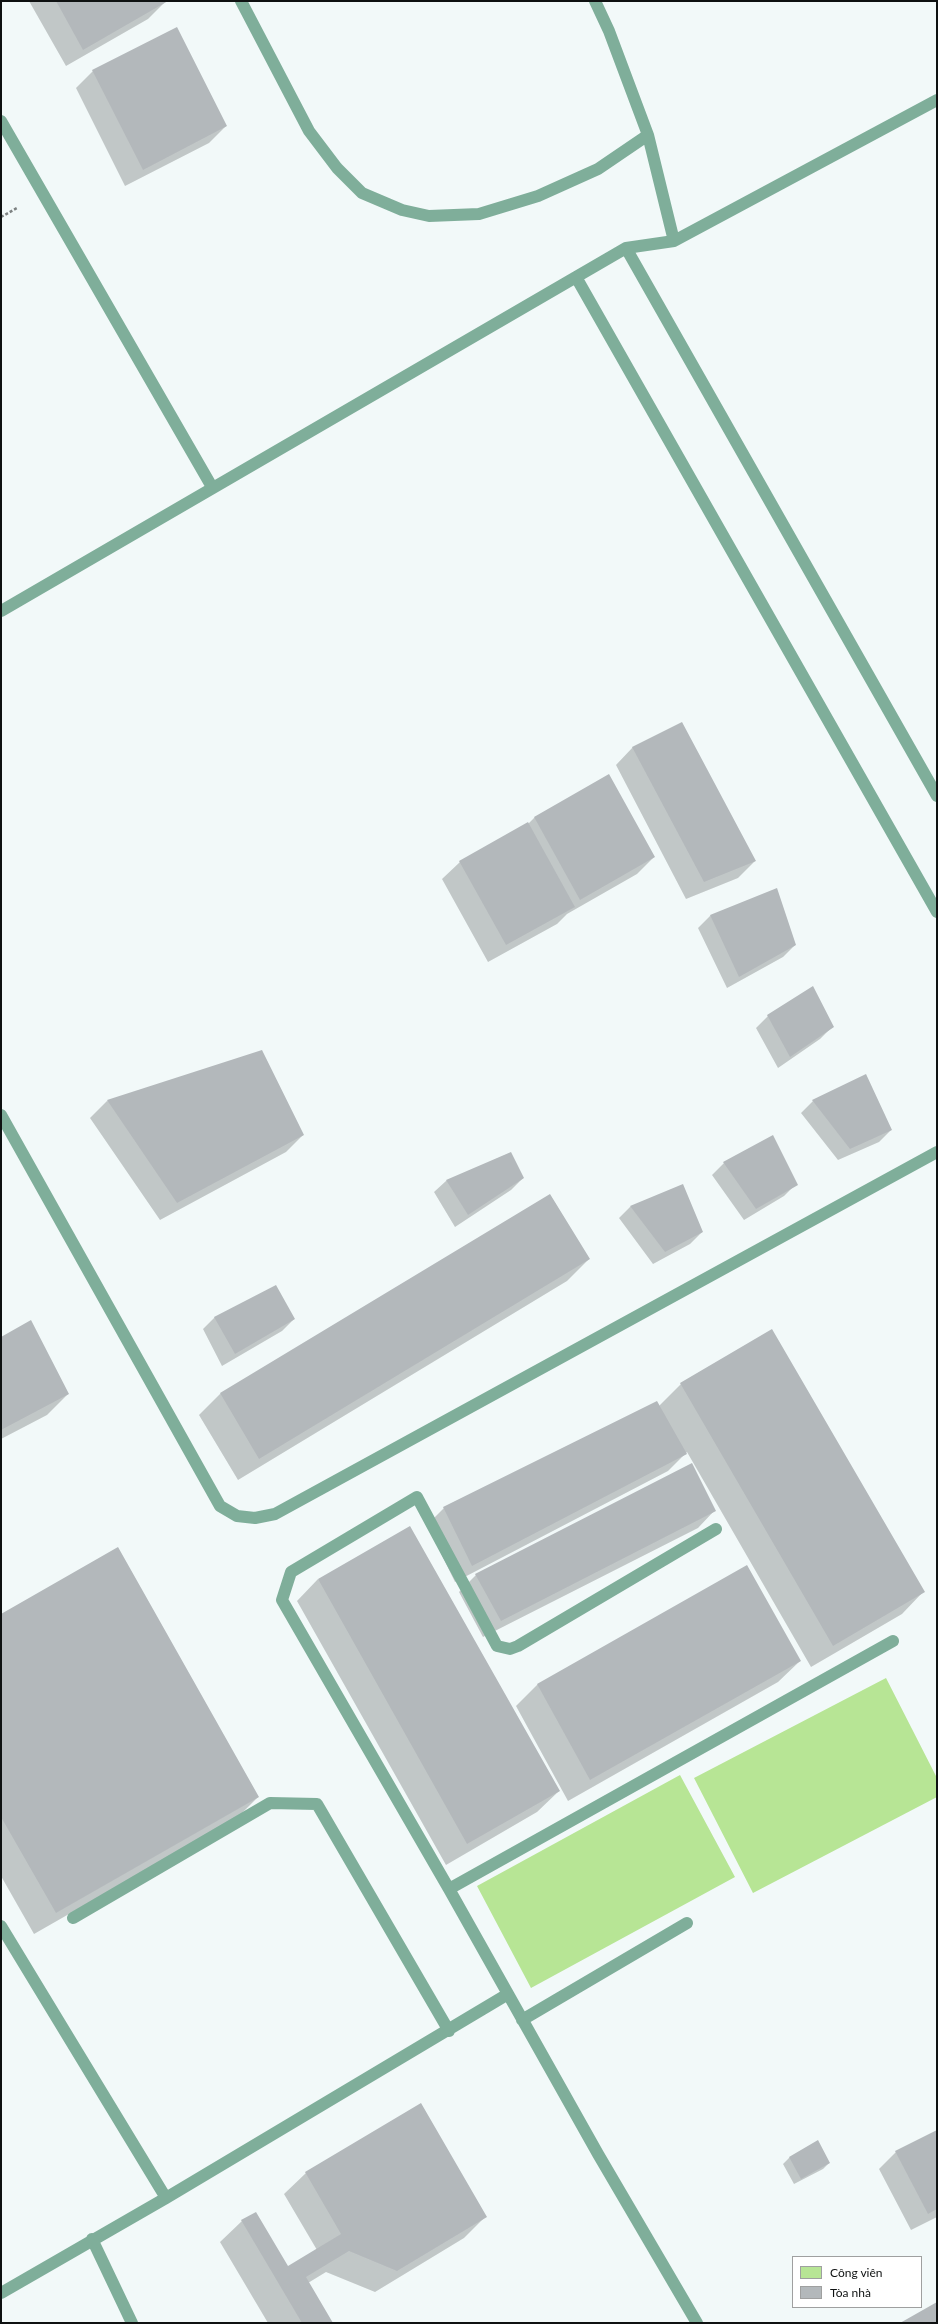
<!DOCTYPE html>
<html>
<head>
<meta charset="utf-8">
<style>
	body { margin:0 }
	#map { position:relative; width:938px; height:2324px; overflow:hidden; background:#f2f9f9; font-family:Lato,sans-serif }
	canvas { display:block }
	.frame { position:absolute; inset:0; border:2px solid #0e1111; pointer-events:none }
	.legend { position:absolute; left:792px; top:2256px; width:130px; height:52px; box-sizing:border-box; background:#fff; border:1px solid #9fa0a0; margin:0; padding:5px 7px; list-style:none; font-size:12px; color:#0e1111 }
	.legend li { display:flex; align-items:center; gap:8px; height:20px }
	.legend b { width:20px; border:1px solid #9fa0a0 }
</style>
</head>
<body>
<div id="map">
<canvas width="938" height="2324"></canvas>
<div class="frame"></div>
<ul class="legend">
<li><b style="height:11px;background:#b7e595"></b>Công viên</li>
<li><b style="height:11px;background:#b3b8bb"></b>Tòa nhà</li>
</ul>
</div>
<script>
const g = document.querySelector('canvas').getContext('2d');
g.lineJoin = 'round';
function paint(path, color) {
  g.fillStyle = color;
  g.fill(path, 'evenodd');
}
function toPath(rows) {
  const path = new Path2D();
  for (const r of rows) {
    path.moveTo(r[0], r[1]);
    for (let i = 2; i < r.length; i += 2) path.lineTo(r[i], r[i + 1]);
  }
  return path;
}
function strokePath(path, color, width, dash) {
  g.strokeStyle = color;
  g.lineWidth = width;
  g.lineCap = dash ? 'butt' : 'round';
  g.setLineDash(dash || []);
  g.stroke(path);
}
paint(toPath([
	[886,1678,937,1778,937,1797,753,1893,694,1778],
	[680,1775,735,1877,531,1988,477,1886]
]), '#b7e595');
paint(toPath([
	[29,1,165,1,165,2,148,19,66,66],
	[93,71,226,126,209,143,125,186,76,88],
	[633,747,755,861,738,878,686,899,616,765],
	[608,776,654,857,637,874,567,914,557,924,488,962,442,879,460,862,528,824,534,818],
	[776,890,795,945,783,957,727,988,698,928,710,916],
	[768,1016,832,1027,820,1039,778,1068,756,1028],
	[107,1101,303,1135,286,1152,160,1220,90,1118],
	[813,1101,891,1130,879,1142,838,1160,801,1113],
	[510,1153,523,1178,511,1190,455,1227,434,1192,446,1181],
	[724,1163,796,1184,784,1196,744,1220,712,1175],
	[682,1185,702,1232,690,1244,653,1264,619,1218,630,1207],
	[550,1195,589,1259,567,1281,238,1480,199,1415,220,1394],
	[215,1317,294,1319,282,1331,222,1366,203,1329],
	[1,1338,68,1394,47,1415,1,1439],
	[681,1384,923,1592,902,1614,811,1667,687,1452,668,1471,455,1582,427,1525,444,1508,659,1406],
	[715,1510,698,1528,483,1637,459,1592,476,1575],
	[747,1566,800,1661,778,1682,568,1801,516,1706,537,1685],
	[318,1579,559,1791,537,1812,446,1865,297,1601],
	[1,1615,258,1797,237,1818,34,1934,1,1876],
	[937,2131,937,2217,911,2230,879,2169,896,2152],
	[818,2142,829,2163,823,2169,794,2184,783,2164,789,2158],
	[306,2173,486,2216,464,2238,375,2292,326,2272,308,2283,332,2323,268,2323,220,2242,242,2221,288,2268,317,2250,284,2194]
]), '#0003');
paint(toPath([
	[56,1,168,1,83,50],
	[177,27,227,126,143,170,92,70],
	[682,722,756,861,704,882,632,747],
	[609,774,655,857,580,900,534,817],
	[528,822,575,907,506,945,459,861],
	[777,888,796,945,739,977,710,915],
	[813,986,834,1027,790,1057,767,1015],
	[262,1050,304,1135,177,1203,107,1100],
	[866,1074,892,1130,850,1149,812,1100],
	[773,1135,798,1185,756,1209,723,1162],
	[511,1152,524,1178,468,1215,446,1180],
	[683,1184,703,1232,665,1252,630,1206],
	[550,1194,590,1259,259,1459,220,1393],
	[276,1285,295,1319,235,1354,214,1317],
	[31,1320,69,1394,1,1430,1,1337],
	[772,1329,925,1592,833,1646,680,1383],
	[657,1401,687,1454,472,1566,443,1507],
	[692,1463,716,1511,501,1621,475,1574],
	[410,1526,560,1791,467,1844,318,1579],
	[118,1547,259,1797,56,1913,1,1817,1,1614],
	[747,1565,801,1661,590,1780,537,1684],
	[421,2103,487,2217,397,2271,349,2251,306,2277,333,2323,302,2323,241,2220,256,2212,288,2266,341,2234,305,2172],
	[937,2130,937,2209,928,2214,895,2151],
	[818,2140,830,2163,801,2179,789,2157],
	[937,2302,937,2323,900,2323]
]), '#b3b8bb');
strokePath(toPath([
	[1,217,17,208]
]), '#7d8282', 2.5, [3, 2]);
strokePath(toPath([
	[241,1,309,131,337,168,362,193,402,210,429,216,479,214,538,196,598,169,648,135],
	[595,1,609,31,648,135,674,241],
	[1,121,212,487],
	[626,248,937,796],
	[576,277,937,912],
	[1,611,626,248,674,241,937,100],
	[1,1115,220,1506,237,1516,255,1518,275,1514,937,1152],
	[449,1889,893,1641],
	[73,1918,270,1803,317,1804,449,2031],
	[1,1926,166,2198],
	[522,2020,687,1923],
	[92,2239,132,2323],
	[1,2293,166,2198,508,1994],
	[697,2323,598,2154,449,1889,282,1600,291,1572,417,1497,497,1646,510,1649,518,1646,716,1529]
]), '#7fae9a', 12);
</script>
</body>
</html>
